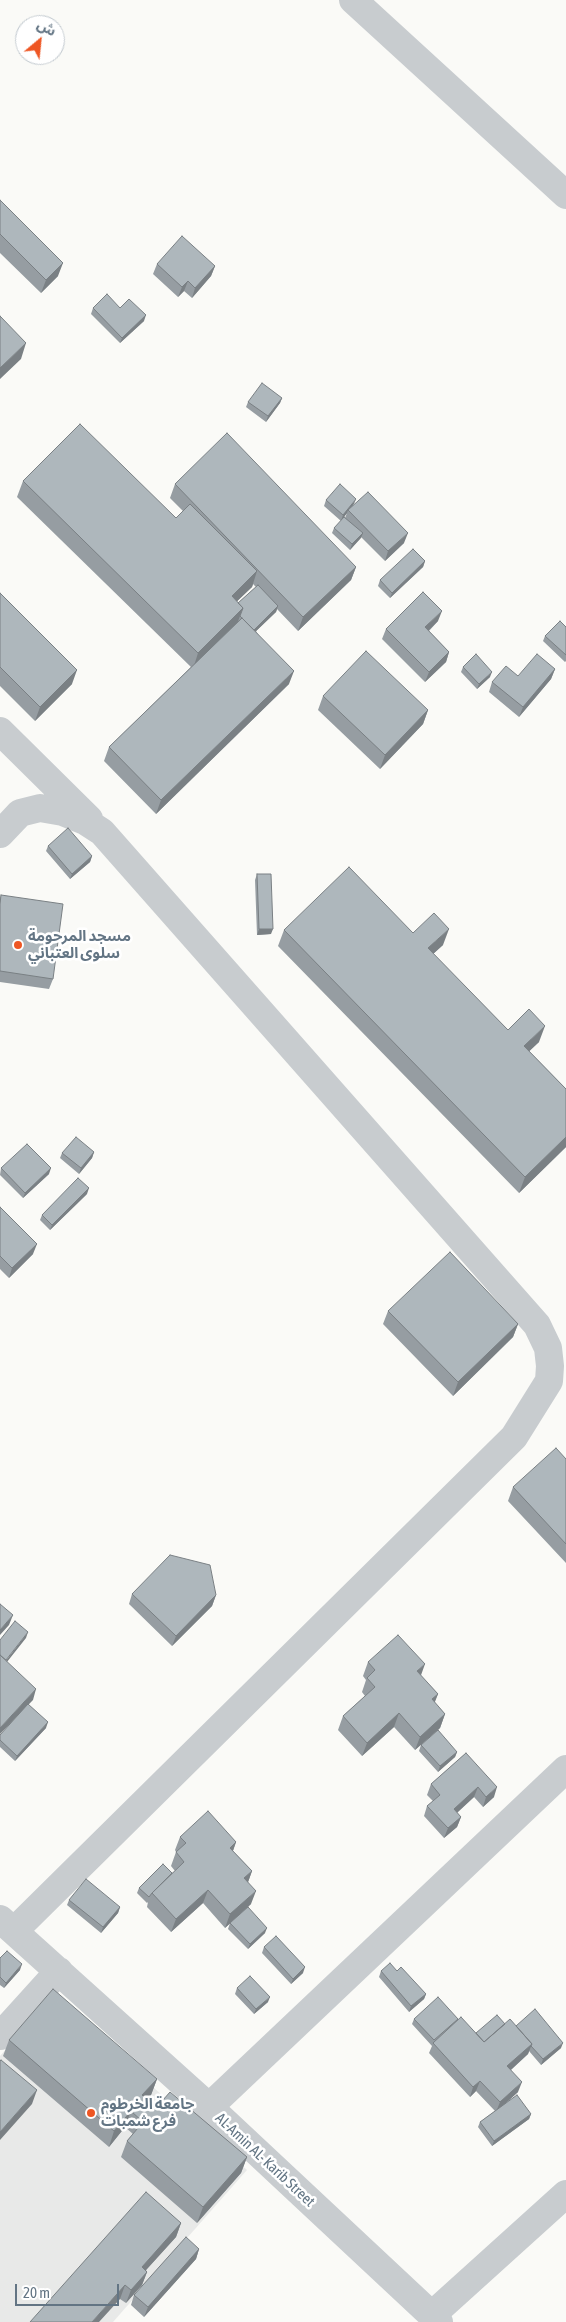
<!DOCTYPE html>
<html>
<head>
<meta charset="utf-8">
<style>
	body { margin:0 }
	#map { position:relative; width:566px; height:2322px; overflow:hidden; background:#fafaf7; font-family:"Asap Condensed","Noto Sans Arabic",sans-serif }
	canvas { display:block }
	.north { position:absolute; left:15px; top:15px; width:50px; height:50px; box-sizing:border-box; background:#fff; border:1px solid #c1c8ce; border-radius:50%; rotate:28deg; font-size:14px; font-weight:700; line-height:20px; text-align:center; color:#637584 }
	.north::after { content:''; display:block; margin:auto; width:18px; height:22px; background:#ee5623; clip-path:polygon(50% 0,100% 100%,50% 72%,0 100%) }
	.scale { position:absolute; left:15px; top:2284px; width:104px; height:22px; box-sizing:border-box; border:2px solid #637584; border-top:0; padding-left:6px; font-size:15px; line-height:18px; white-space:nowrap; color:#637584; -webkit-text-stroke:4px #fff; paint-order:stroke }
</style>
</head>
<body>
<div id="map">
<canvas width="566" height="2322"></canvas>
<div class="north">ش</div>
<div class="scale">20 m</div>
</div>
<script>
const g = document.querySelector('canvas').getContext('2d');
g.lineJoin = 'round';
function paint(path, color) {
  g.fillStyle = color;
  g.fill(path, 'evenodd');
}
function toPath(rows) {
  const path = new Path2D();
  for (const r of rows) {
    path.moveTo(r[0], r[1]);
    for (let i = 2; i < r.length; i += 2) path.lineTo(r[i], r[i + 1]);
  }
  return path;
}
function strokePath(path, color, width, dash) {
  g.strokeStyle = color;
  g.lineWidth = width;
  g.lineCap = dash ? 'butt' : 'round';
  g.setLineDash(dash || []);
  g.stroke(path);
}
function label(font, color, halo, rows, align = 'center') {
  g.font = font + ' "Asap Condensed","Noto Sans Arabic",sans-serif';
  g.lineWidth = 5;
  g.setLineDash([]);
  g.textBaseline = 'middle';
  g.strokeStyle = halo;
  g.fillStyle = color;
  for (const [text, x, y, turn = 0] of rows) {
    g.save();
    g.translate(x, y);
    g.rotate((+turn || 0) * Math.PI / 180);
    g.textAlign = isNaN(turn) ? turn : align;
    if (halo) g.strokeText(text, 0, 0);
    g.fillText(text, 0, 0);
    g.restore();
  }
}
paint(toPath([
	[52,1998,247,2170,113,2322,0,2322,0,2056]
]), '#e8e9e8');
strokePath(toPath([
	[353,0,566,195],
	[0,731,89,819],
	[0,834,20,813,40,808,63,812,85,821,102,832,537,1325,548,1348,550,1366,549,1381,514,1437,14,1931],
	[0,1919,209,2107,439,2322],
	[0,2036,59,1971],
	[209,2107,566,1769],
	[432,2315,566,2194]
]), '#c8cccf', 28);
paint(toPath([
	[0,200,58,276,41,293,0,253],
	[157,264,215,266,211,276,192,298,184,291,178,297,153,274],
	[93,308,120,308,144,321,120,343,91,314],
	[282,398,280,403,266,422,246,407,248,402],
	[23,481,176,518,183,511,170,498,175,484,356,567,351,580,298,631,277,609,276,612,256,631,289,684,156,814,104,761,109,747,191,667,17,497],
	[253,584,256,587,238,603,237,601,252,587],
	[326,500,354,505,404,543,385,561,361,537,350,550,332,533,334,528,345,518,347,513,341,521,324,506],
	[425,561,423,567,390,598,378,586,380,580],
	[0,593,72,684,35,721,0,686],
	[438,621,429,631,449,652,446,662,425,682,382,639,386,629],
	[566,627,566,661,565,662,543,641,545,636],
	[463,667,490,677,477,689,461,672],
	[555,669,551,679,519,717,489,692,492,682],
	[323,696,428,710,423,724,380,769,318,710],
	[48,846,92,856,90,862,70,879,46,851],
	[257,874,271,934,257,935,255,880],
	[1,895,53,979,49,989,0,982,0,898],
	[284,930,413,933,443,945,433,954,508,1030,539,1042,529,1051,566,1089,566,1147,519,1193,278,946],
	[94,1152,92,1158,79,1174,60,1158,62,1153],
	[1,1168,49,1174,23,1198,0,1175],
	[87,1194,50,1230,40,1220,42,1215],
	[0,1207,33,1254,9,1278,0,1269],
	[388,1311,518,1324,513,1337,453,1396,383,1324],
	[566,1459,566,1563,508,1501,513,1487],
	[132,1594,216,1595,212,1606,172,1646,129,1604],
	[368,1662,421,1676,438,1694,434,1702,445,1714,440,1728,415,1750,394,1727,362,1756,338,1730,343,1716,365,1696,362,1692,366,1680,363,1676],
	[46,1728,15,1761,0,1747,0,1735],
	[421,1745,457,1752,455,1757,438,1772,419,1751],
	[466,1753,494,1797,483,1807,474,1797,457,1813,461,1817,457,1827,444,1838,424,1816,427,1806,433,1801,427,1795,431,1784],
	[180,1837,236,1842,233,1851,252,1871,248,1882,251,1904,225,1928,203,1903,171,1932,147,1907,148,1902,147,1903,137,1893,139,1888,172,1873,175,1871,171,1866,176,1852,175,1850],
	[69,1900,120,1907,118,1913,101,1933,67,1905],
	[230,1923,265,1933,248,1949,228,1929],
	[264,1947,303,1973,291,1984,262,1953],
	[0,1958,20,1970,4,1988,0,1985],
	[381,1971,397,1971,426,1994,424,1999,409,2012,379,1977],
	[237,1988,268,2002,254,2014,235,1994],
	[414,2019,458,2019,476,2033,505,2024,516,2026,561,2048,541,2065,529,2051,528,2054,511,2070,518,2092,506,2103,531,2114,529,2119,492,2146,478,2127,480,2122,495,2111,476,2091,470,2097,429,2053,432,2046,412,2024],
	[9,2040,157,2079,151,2095,147,2099,156,2108,247,2157,241,2173,197,2223,121,2157,127,2141,133,2134,125,2127,109,2147,3,2056],
	[181,2223,176,2237,146,2270,147,2272,142,2285,126,2303,120,2299,30,2322],
	[199,2249,196,2259,144,2317,131,2305,134,2295]
]), '#969da2');
paint(toPath([
	[63,263,58,276,41,293,46,280],
	[215,266,211,276,192,298,195,288],
	[188,281,184,291,178,297,182,287],
	[146,315,144,321,120,343,122,338],
	[26,343,21,359,0,379,0,368],
	[282,398,280,403,266,422,268,416],
	[356,499,354,504,348,510,347,513,341,521,343,515],
	[363,533,361,538,350,550,352,544],
	[408,533,404,543,385,561,388,551],
	[425,561,423,567,390,598,392,593],
	[356,567,351,580,298,631,303,617],
	[257,571,252,587,226,612,232,596],
	[278,606,276,612,251,636,253,630],
	[243,608,237,624,193,669,198,653],
	[442,611,438,621,422,637,425,627],
	[449,652,446,662,425,682,429,672],
	[555,669,551,679,519,717,523,707],
	[77,670,72,684,35,721,40,707],
	[294,671,289,684,156,814,161,800],
	[492,672,490,677,477,689,479,684],
	[428,710,423,724,380,769,385,755],
	[92,856,90,862,70,879,72,874],
	[259,929,273,929,271,934,257,935],
	[449,929,443,945,422,964,428,948],
	[545,1026,539,1042,518,1062,524,1046],
	[566,1137,566,1147,519,1193,525,1177],
	[94,1152,92,1158,79,1174,81,1168],
	[51,1168,49,1174,23,1198,25,1193],
	[89,1188,87,1194,50,1230,52,1225],
	[37,1244,33,1254,9,1278,12,1268],
	[518,1324,513,1337,453,1396,458,1382],
	[216,1595,212,1606,172,1646,176,1636],
	[13,1615,9,1625,0,1635,0,1630],
	[28,1632,26,1638,3,1667,5,1662],
	[425,1664,420,1678,417,1671],
	[36,1689,33,1700,0,1734,0,1728],
	[438,1694,433,1707,432,1699],
	[399,1713,394,1727,362,1756,367,1743],
	[445,1714,440,1728,415,1750,420,1737],
	[48,1722,46,1728,15,1761,17,1756],
	[457,1752,455,1757,438,1772,440,1766],
	[478,1787,474,1797,450,1819,454,1809],
	[497,1787,494,1797,483,1807,486,1797],
	[461,1817,457,1827,444,1838,448,1828],
	[236,1842,231,1856,230,1848],
	[252,1871,247,1885,244,1878],
	[208,1890,203,1903,171,1932,176,1919],
	[256,1891,251,1904,225,1928,230,1914],
	[120,1907,118,1913,101,1933,103,1927],
	[267,1928,265,1933,248,1949,250,1944],
	[22,1964,20,1970,4,1988,6,1983],
	[305,1967,303,1973,291,1984,293,1979],
	[426,1994,424,1999,409,2012,411,2006],
	[270,1997,268,2002,254,2014,256,2009],
	[563,2043,561,2048,541,2065,543,2059],
	[532,2044,528,2054,504,2076,507,2066],
	[157,2079,151,2095,136,2111,142,2095],
	[480,2081,476,2091,470,2097,473,2087],
	[522,2082,518,2092,496,2112,500,2102],
	[37,2090,32,2104,0,2140,0,2132],
	[131,2111,125,2127,109,2147,114,2131],
	[531,2114,529,2119,492,2146,494,2141],
	[247,2157,241,2173,197,2223,203,2207],
	[181,2223,176,2237,137,2280,142,2267],
	[199,2249,196,2259,144,2317,148,2307],
	[147,2272,142,2285,126,2303,131,2290],
	[125,2285,120,2299,99,2322,92,2322]
]), '#7a8084');
const building = toPath([
	[0,200,63,263,46,280,0,234,0,200],
	[182,236,215,266,195,288,188,281,182,287,157,264,182,236],
	[107,294,120,308,129,299,146,315,122,338,93,308,107,294],
	[0,316,26,343,0,368,0,316],
	[262,383,282,398,268,416,248,402,262,383],
	[80,424,176,518,190,504,257,571,232,596,243,608,198,653,23,481,80,424],
	[227,433,356,567,303,617,175,484,227,433],
	[340,484,356,499,343,515,326,500,340,484],
	[368,492,408,533,388,551,348,510,368,492],
	[344,517,363,533,352,544,334,528,344,517],
	[413,549,425,561,392,593,380,580,413,549],
	[258,585,278,606,254,630,240,616,243,608,238,603,258,585],
	[423,592,442,611,425,627,449,652,429,672,386,629,423,592],
	[0,593,77,670,40,707,0,667,0,593],
	[242,618,294,671,161,800,109,747,242,618],
	[560,621,566,627,566,655,545,636,560,621],
	[366,651,428,710,385,755,323,696,366,651],
	[476,654,492,672,479,684,463,667,476,654],
	[537,654,555,669,523,707,492,682,506,666,518,676,537,654],
	[68,828,92,856,72,874,48,846,68,828],
	[349,867,413,933,434,913,449,929,428,948,508,1030,529,1009,545,1026,524,1046,566,1089,566,1137,525,1177,284,930,349,867],
	[257,874,271,874,273,929,259,929,257,874],
	[1,895,63,904,53,979,0,971,0,904,1,895],
	[76,1137,94,1152,81,1168,62,1153,76,1137],
	[27,1144,51,1168,25,1193,1,1168,27,1144],
	[78,1178,89,1188,52,1225,42,1215,78,1178],
	[0,1207,37,1244,12,1268,0,1256,0,1207],
	[450,1252,518,1324,458,1382,388,1311,450,1252],
	[556,1448,566,1459,566,1544,513,1487,556,1448],
	[170,1555,210,1565,216,1595,176,1636,132,1594,170,1555],
	[0,1604,13,1615,0,1630,0,1604],
	[15,1621,28,1632,6,1660,0,1655,0,1640,15,1621],
	[398,1635,425,1664,417,1671,438,1694,432,1699,445,1714,420,1737,399,1713,367,1743,343,1716,375,1687,367,1678,375,1670,368,1662,398,1635],
	[0,1655,36,1689,0,1728,0,1655],
	[28,1704,48,1722,17,1756,0,1740,0,1735,28,1704],
	[438,1730,457,1752,440,1766,421,1745,438,1730],
	[466,1753,497,1787,486,1797,478,1787,454,1809,461,1817,448,1828,427,1806,440,1795,431,1784,466,1753],
	[208,1811,236,1842,230,1848,252,1871,244,1878,256,1891,230,1914,208,1890,176,1919,152,1893,184,1862,176,1852,186,1843,180,1837,208,1811],
	[163,1864,172,1873,152,1893,149,1897,139,1888,163,1864],
	[86,1879,120,1907,103,1927,69,1900,86,1879],
	[248,1907,267,1928,250,1944,230,1923,248,1907],
	[276,1936,305,1967,293,1979,264,1947,276,1936],
	[7,1951,22,1964,6,1983,0,1977,0,1958,7,1951],
	[390,1963,397,1971,401,1967,426,1994,411,2006,381,1971,390,1963],
	[250,1976,270,1997,256,2009,237,1988,250,1976],
	[53,1989,157,2079,142,2095,156,2108,170,2092,247,2157,203,2207,127,2141,143,2122,131,2111,114,2131,9,2040,53,1989],
	[438,1997,458,2019,434,2040,414,2019,438,1997],
	[535,2009,563,2043,543,2059,531,2046,532,2044,516,2026,535,2009],
	[497,2015,505,2024,484,2042,476,2033,497,2015],
	[461,2017,484,2042,510,2019,532,2044,507,2066,522,2082,500,2102,480,2081,473,2087,433,2043,461,2017],
	[1,2060,37,2090,0,2132,0,2061,1,2060],
	[517,2095,531,2114,494,2141,480,2122,517,2095],
	[146,2192,181,2223,142,2267,147,2272,131,2290,125,2285,92,2322,30,2322,146,2192],
	[186,2237,199,2249,148,2307,134,2295,186,2237]
]);
paint(building, '#aeb7bc');
strokePath(building, '#7a8084', 1);
for (const [x, y, r, color] of [
	[18,945,5,"#ee5623"],
	[91,2113,5,"#ee5623"]
]) {
  const dot = new Path2D();
  dot.arc(x, y, r, 0, 2 * Math.PI);
  g.fillStyle = color;
  g.fill(dot);
  strokePath(dot, '#fff', 2);
}
label('bold 15px', '#637584', '#fff', [
	["مسجد المرحومة",28,936],
	["سلوى العتباني",28,953],
	["جامعة الخرطوم",101,2104],
	["فرع شمبات",101,2121]
], 'left');
label('15px', '#637584', '#fff', [
	["AL-Amin AL- Karib Street",265,2160,43]
]);
</script>
</body>
</html>
